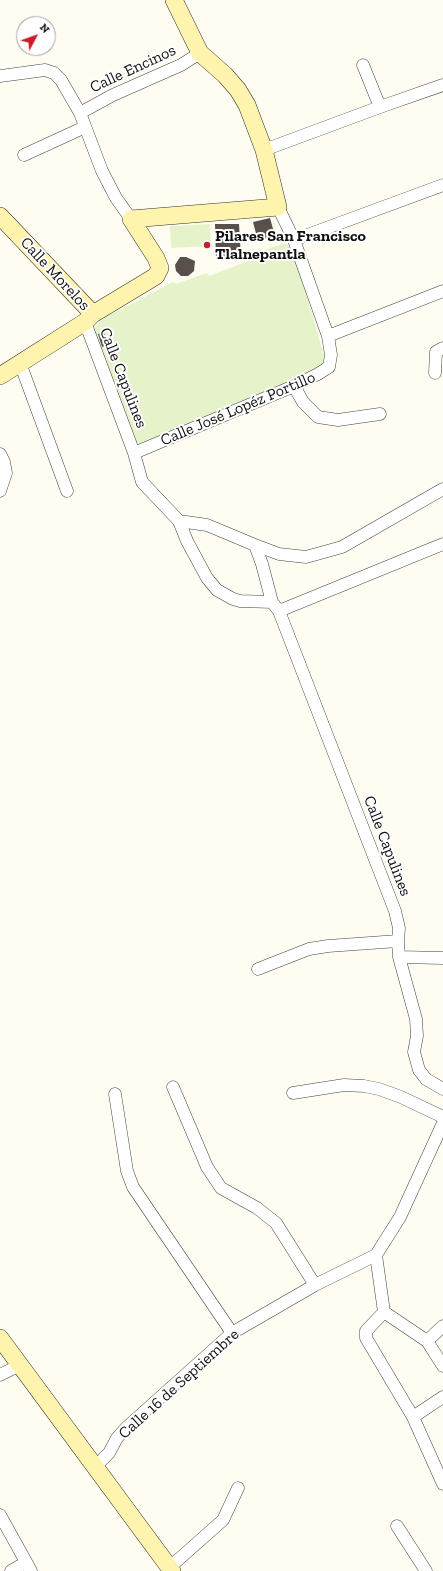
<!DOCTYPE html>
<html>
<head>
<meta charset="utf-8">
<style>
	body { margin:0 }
	#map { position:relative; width:443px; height:1571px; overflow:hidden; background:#fffcf2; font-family:"Zilla Slab",serif }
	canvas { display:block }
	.north { position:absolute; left:16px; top:16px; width:40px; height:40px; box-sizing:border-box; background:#fff; border:1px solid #9f9f9f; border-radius:50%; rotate:49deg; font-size:11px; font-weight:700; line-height:16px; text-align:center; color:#0f0f0f }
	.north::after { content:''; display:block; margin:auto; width:14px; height:18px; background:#ca1d29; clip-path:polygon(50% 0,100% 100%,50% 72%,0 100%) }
</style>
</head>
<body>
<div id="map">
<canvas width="443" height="1571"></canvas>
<div class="north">N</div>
</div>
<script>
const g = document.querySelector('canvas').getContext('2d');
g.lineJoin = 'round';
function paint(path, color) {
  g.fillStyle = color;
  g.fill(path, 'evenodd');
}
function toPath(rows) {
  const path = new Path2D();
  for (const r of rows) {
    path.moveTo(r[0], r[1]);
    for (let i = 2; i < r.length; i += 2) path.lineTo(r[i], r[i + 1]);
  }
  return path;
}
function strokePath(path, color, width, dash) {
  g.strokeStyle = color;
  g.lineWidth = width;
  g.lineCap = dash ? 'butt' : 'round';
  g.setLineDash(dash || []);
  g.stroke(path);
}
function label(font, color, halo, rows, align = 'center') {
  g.font = font + ' "Zilla Slab",serif';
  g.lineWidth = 4;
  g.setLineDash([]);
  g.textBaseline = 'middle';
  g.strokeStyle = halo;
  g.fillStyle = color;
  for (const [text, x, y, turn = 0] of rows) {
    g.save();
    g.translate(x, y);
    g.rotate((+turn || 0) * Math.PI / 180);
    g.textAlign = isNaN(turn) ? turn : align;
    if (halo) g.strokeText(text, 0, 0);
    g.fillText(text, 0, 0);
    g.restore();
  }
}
paint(toPath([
	[210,224,211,246,171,248,170,226],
	[285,243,293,249,327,366,325,373,141,443,136,442,93,329,104,318,173,282,176,284,207,273,209,276,259,257,258,252]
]), '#e6f3ca');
paint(toPath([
	[270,218,275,236,258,241,253,222],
	[215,224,239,224,241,258,216,259],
	[180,257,186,257,195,261,194,271,188,276,181,276,176,271,175,265],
	[104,332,109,345,102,347,98,334]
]), '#59504b');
const street = toPath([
	[363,65,380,107],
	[0,76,45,70,54,73,61,80,80,113,102,171,116,198,131,219],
	[80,113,113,95,181,65,200,53],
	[264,150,380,107,443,85],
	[24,155,85,127],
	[294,240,443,185],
	[85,322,134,453,142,482,179,521,187,541,207,578,217,590,233,599,240,601,272,602,279,611,395,911,399,928,398,941,399,957,416,1019,417,1036,414,1052,419,1070,426,1079,443,1089],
	[328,336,443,291],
	[20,363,67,491],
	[435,373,436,352,443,348],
	[294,386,303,402,318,417,338,420,380,414],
	[134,453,294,386,318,374,329,367,331,355,328,336,294,240,278,207],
	[0,454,4,462,6,473,0,491],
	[179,521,207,525,255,545,262,564,272,602],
	[255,545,279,554,306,557,342,547,443,489],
	[279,611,443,544],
	[399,957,443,958],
	[258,969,309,949,328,946,398,941],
	[173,1087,207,1167,221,1188,257,1208,276,1223,315,1285],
	[293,1093,344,1085,364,1086,379,1089,401,1097,443,1117],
	[115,1094,127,1171,133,1187,232,1333],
	[443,1123,400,1217,376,1255,384,1312,427,1341,443,1366],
	[384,1312,366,1331,366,1338,413,1417],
	[427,1341,443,1326],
	[0,1375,20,1365],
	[443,1397,413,1417,443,1484],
	[96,1466,109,1453,117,1438,126,1428,232,1333,315,1285,376,1255],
	[0,1515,31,1571],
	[397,1526,426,1571],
	[170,1567,223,1520,238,1488],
	[11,1571,25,1563]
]);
const secondary = toPath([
	[0,216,93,314],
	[0,376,85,322,93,314,156,276,160,268,156,258,131,219,278,207,264,150,247,105,238,90,225,75,200,53,174,0],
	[0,1338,172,1571]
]);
strokePath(street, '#424242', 13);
strokePath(secondary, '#313131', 18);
strokePath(street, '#fff', 12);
strokePath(secondary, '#fff4ad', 17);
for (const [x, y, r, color] of [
	[207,245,4,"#ca1d29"]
]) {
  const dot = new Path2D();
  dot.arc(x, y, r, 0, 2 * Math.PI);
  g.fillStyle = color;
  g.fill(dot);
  strokePath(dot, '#fff', 1.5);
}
label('16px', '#0f0f0f', '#fff', [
	["Calle Encinos",133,69,-25],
	["Calle Morelos",55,274,47],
	["Calle Capulines",123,378,69],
	["Calle José Lopéz Portillo",238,409,-23],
	["Calle Capulines",387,846,69],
	["Calle 16 de Septiembre",179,1384,-42]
]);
label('bold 16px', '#0f0f0f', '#fff', [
	["Pilares San Francisco",215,236],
	["Tlalnepantla",215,254]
], 'left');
</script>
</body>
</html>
